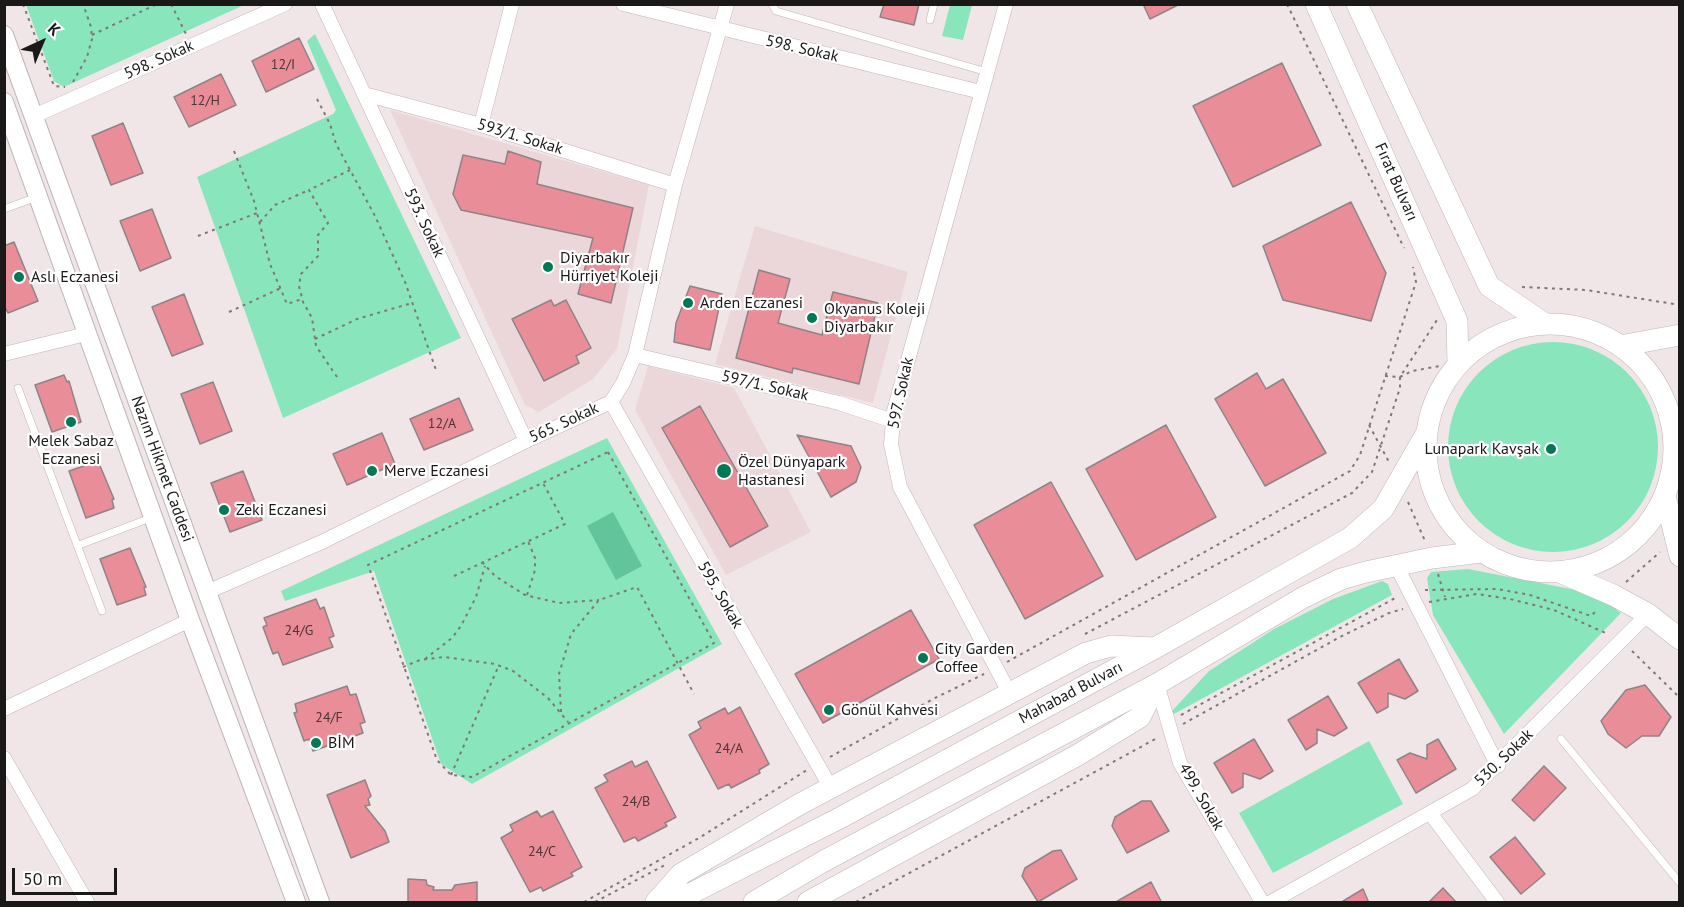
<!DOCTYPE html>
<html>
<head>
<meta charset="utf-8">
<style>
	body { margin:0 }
	#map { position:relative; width:1684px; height:907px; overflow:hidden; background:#f1e6e7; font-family:"PT Sans",sans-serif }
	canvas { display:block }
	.frame { position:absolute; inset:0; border:6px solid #1b1818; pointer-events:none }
	.north { position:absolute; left:12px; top:12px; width:60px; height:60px; -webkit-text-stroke:4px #fff; paint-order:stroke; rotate:44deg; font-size:16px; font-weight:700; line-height:24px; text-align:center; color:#1b1818 }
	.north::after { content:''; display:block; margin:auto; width:21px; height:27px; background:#1b1818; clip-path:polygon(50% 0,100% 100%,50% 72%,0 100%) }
	.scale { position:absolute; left:12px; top:868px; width:105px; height:27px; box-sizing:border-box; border:3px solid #1b1818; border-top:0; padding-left:8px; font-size:18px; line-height:21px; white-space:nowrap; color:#1b1818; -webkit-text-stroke:4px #fff; paint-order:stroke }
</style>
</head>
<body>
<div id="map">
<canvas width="1684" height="907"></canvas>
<div class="frame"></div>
<div class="north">K</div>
<div class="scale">50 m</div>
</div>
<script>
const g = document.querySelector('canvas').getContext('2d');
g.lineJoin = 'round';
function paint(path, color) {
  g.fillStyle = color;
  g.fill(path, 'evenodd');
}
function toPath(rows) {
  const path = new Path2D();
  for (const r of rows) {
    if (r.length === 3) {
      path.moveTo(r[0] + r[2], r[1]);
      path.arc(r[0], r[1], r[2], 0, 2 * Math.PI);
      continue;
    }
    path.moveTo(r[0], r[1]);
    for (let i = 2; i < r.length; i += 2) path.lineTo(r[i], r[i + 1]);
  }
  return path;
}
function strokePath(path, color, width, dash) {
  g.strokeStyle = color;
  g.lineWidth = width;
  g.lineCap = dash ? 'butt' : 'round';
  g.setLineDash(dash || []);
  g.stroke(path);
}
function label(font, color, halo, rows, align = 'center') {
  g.font = font + ' "PT Sans",sans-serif';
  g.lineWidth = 4.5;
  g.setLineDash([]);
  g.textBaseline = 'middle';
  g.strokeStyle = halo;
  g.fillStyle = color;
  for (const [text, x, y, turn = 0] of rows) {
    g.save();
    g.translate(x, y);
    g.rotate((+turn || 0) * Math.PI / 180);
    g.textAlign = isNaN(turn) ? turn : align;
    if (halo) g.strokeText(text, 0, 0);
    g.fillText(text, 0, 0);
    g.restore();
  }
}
paint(toPath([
	[390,110,649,185,617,349,593,379,539,412,525,405],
	[755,226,908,272,873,403,715,364],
	[648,366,734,388,811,532,726,575,635,410]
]), '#ebd7d9');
paint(toPath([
	[26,5,26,4,244,5,64,87,54,81],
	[950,5,972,5,963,40,942,36],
	[315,34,461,338,283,418,197,177,333,114,336,110,307,41],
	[1553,447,105],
	[607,438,722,644,472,784,441,764,374,571,285,601,281,591],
	[1468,569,1576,590,1605,601,1621,613,1504,734,1433,615,1427,578,1431,572],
	[1382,581,1388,584,1392,595,1174,714,1172,711,1209,671,1274,629,1333,599],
	[1369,741,1403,804,1273,873,1239,813]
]), '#89e5bb');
paint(toPath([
	[613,512,642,566,616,580,587,526]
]), '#62c49a');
const building = toPath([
	[884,4,919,4,914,25,880,17,884,4],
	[1143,4,1180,4,1150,19,1143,4],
	[299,38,314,69,266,92,252,61,299,38],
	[1282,63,1321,145,1233,187,1193,106,1282,63],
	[221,74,236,105,189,127,174,97,221,74],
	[123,123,143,173,111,185,92,136,123,123],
	[508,151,541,162,537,184,633,208,611,303,578,294,593,238,461,210,453,194,463,155,505,164,508,151],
	[1351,202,1386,273,1371,321,1283,300,1263,246,1351,202],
	[152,209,171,258,140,271,120,221,152,209],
	[14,242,38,301,8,313,4,305,4,246,14,242],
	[759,270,790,279,778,323,822,335,833,292,878,303,859,384,793,368,792,373,736,358,759,270],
	[690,286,722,294,710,350,674,342,676,323,690,286],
	[184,294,203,344,172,356,152,307,184,294],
	[551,300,554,306,566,300,591,348,576,356,579,363,544,381,512,319,551,300],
	[1257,373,1266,389,1283,379,1326,453,1265,486,1215,399,1257,373],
	[64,375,67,382,69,381,81,422,52,432,35,385,64,375],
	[213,382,232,431,200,444,181,394,213,382],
	[459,398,473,430,424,450,410,419,459,398],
	[700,406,768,526,730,547,662,428,700,406],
	[1166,425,1216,517,1136,560,1086,469,1166,425],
	[382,433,395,464,347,485,333,454,382,433],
	[797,435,851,446,861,467,856,482,831,497,797,435],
	[98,461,114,499,112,500,114,508,86,518,69,471,98,461],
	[243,471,262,520,230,532,211,483,243,471],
	[1051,482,1103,576,1025,619,974,525,1051,482],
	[130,548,146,587,144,588,146,595,117,605,100,559,130,548],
	[316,599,320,609,324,607,334,636,329,638,333,647,283,665,278,652,273,654,263,627,267,625,264,618,316,599],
	[911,610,939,659,823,723,795,674,911,610],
	[1399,659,1418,691,1405,699,1388,693,1388,707,1377,713,1358,683,1399,659],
	[1645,685,1671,717,1659,736,1642,736,1626,748,1608,734,1601,721,1626,690,1645,685],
	[347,686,350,695,356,694,365,722,360,724,363,733,313,751,309,739,304,741,294,713,297,712,295,704,347,686],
	[1328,696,1347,728,1334,736,1317,729,1317,743,1306,750,1288,720,1328,696],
	[740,707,769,764,759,770,760,773,731,788,729,784,718,789,689,735,701,728,698,722,725,708,728,714,740,707],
	[1254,739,1273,771,1260,779,1243,773,1243,787,1232,793,1214,763,1254,739],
	[1438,739,1456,769,1416,793,1397,760,1410,753,1427,759,1427,745,1438,739],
	[632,761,635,767,647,761,676,817,665,823,667,826,638,841,635,837,624,842,595,788,608,781,604,775,632,761],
	[1544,766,1566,788,1534,821,1512,800,1544,766],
	[365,780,371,796,368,799,370,805,365,806,385,831,389,842,351,858,327,795,365,780],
	[1142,801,1151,801,1169,831,1127,853,1112,826,1115,817,1142,801],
	[537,811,541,817,553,811,582,867,571,873,573,876,543,891,541,887,530,892,501,838,513,831,510,825,537,811],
	[1515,837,1545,874,1521,894,1490,857,1515,837],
	[1061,850,1077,879,1038,902,1022,876,1025,868,1053,851,1061,850],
	[408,879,426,880,427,885,434,887,433,890,452,890,455,885,477,882,477,903,408,903,408,879],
	[1151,882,1162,903,1114,903,1151,882],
	[1443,888,1457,903,1428,903,1443,888],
	[1363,889,1369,903,1340,903,1363,889]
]);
paint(building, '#e98d98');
strokePath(building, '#8e8485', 1.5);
const service = toPath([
	[772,4,776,11,987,72],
	[930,20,934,4],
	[4,209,37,197],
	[18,388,102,611],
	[79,545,153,517],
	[1561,739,1680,883]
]);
const minor = toPath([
	[322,4,526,441],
	[623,4,981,92],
	[1006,4,894,411,891,444,900,487,1010,694],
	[364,94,481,125,675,185],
	[34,116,285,4],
	[481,125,512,4],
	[4,354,86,334],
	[635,355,839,403,893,421],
	[611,402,831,788],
	[1396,565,1498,766],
	[207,592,322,542,526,441,611,402,623,383,635,355,675,185,727,4],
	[1157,684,1180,763,1262,902],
	[4,709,190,620],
	[4,758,87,902],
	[1430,813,1497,902],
	[1271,902,1472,789,1648,614]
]);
const secondary = toPath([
	[4,35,320,902],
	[4,102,190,620,296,902]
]);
const primary = toPath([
	[1316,4,1457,321,1458,364],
	[1357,4,1489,286,1545,324],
	[1550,448,124],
	[1620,346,1680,335],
	[1665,496,1680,556],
	[1562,573,1613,595,1648,614,1680,639],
	[656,902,681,874,800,804,1086,653,1111,646,1154,648],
	[674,902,836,820,1155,648,1350,538,1383,509,1426,434],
	[754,902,824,861,1157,684,1304,597,1341,579,1366,572,1432,558,1481,552],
	[808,902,1076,756,1140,717,1157,684]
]);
strokePath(service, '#bfb5b6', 8);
strokePath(minor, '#bfb5b6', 15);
strokePath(secondary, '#bfb5b6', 20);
strokePath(primary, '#bfb5b6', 22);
strokePath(toPath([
	[23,4,54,86,65,87],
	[171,4,186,34],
	[1287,4,1404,248],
	[92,35,157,4],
	[73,82,87,57,92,39,91,27,83,4],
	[317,99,330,124,336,144,375,216,405,282,436,370],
	[234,151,254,201,270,264,287,304,302,299],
	[260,222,275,205,309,190],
	[198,236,257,213],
	[1522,287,1586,290,1680,305],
	[229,312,281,288],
	[315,339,357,319,412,303],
	[1385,376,1400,377,1412,371,1440,366],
	[337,377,316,346,312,318,303,302,299,286,301,274,318,256,318,235,328,223,309,190,350,170],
	[1369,425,1389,462],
	[608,452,714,643,472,777,451,775,437,760,368,565,608,452],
	[1408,502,1425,541],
	[482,562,495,576,525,595,559,603,599,600],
	[1438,574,1445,597],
	[454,576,565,524,543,483],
	[1626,582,1660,552],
	[1425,590,1497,589,1530,595,1591,616,1598,609],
	[527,595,535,570,535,558,528,541],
	[1429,602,1477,594,1510,599,1554,610,1608,634],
	[1085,634,1352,493,1372,472,1400,388,1400,377,1437,320],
	[1632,651,1680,698],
	[425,659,452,638,461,626,476,597,485,566],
	[1007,662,1350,471,1360,455,1416,282,1413,267],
	[403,667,420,660,444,657,495,664,513,671,548,698,568,722],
	[561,712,559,674,571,634,599,600,637,587,694,694],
	[1181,715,1397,597],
	[1183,724,1340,637,1389,613,1403,609],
	[830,757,933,699,984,674],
	[451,775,499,665],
	[584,902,699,838,807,770],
	[595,902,665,865],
	[856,902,1159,737]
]), '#7f7879', 2, [3, 4.5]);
strokePath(service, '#fff', 7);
strokePath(minor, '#fff', 14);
strokePath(secondary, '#fff', 18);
strokePath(primary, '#fff', 21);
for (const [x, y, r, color] of [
	[548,267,6,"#027854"],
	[19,277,6,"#027854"],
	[688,303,6,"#027854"],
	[812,318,6,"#027854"],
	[71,422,6,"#027854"],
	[1551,449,6,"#027854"],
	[372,471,6,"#027854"],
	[724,471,8,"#027854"],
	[224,510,6,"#027854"],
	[923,658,6,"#027854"],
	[829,710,6,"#027854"],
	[316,743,6,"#027854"]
]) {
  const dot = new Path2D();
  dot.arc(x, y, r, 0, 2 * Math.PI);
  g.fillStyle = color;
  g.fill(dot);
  strokePath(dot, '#fff', 2);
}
label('14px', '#4e3538', null, [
	["12/I",283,65],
	["12/H",205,101],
	["12/A",442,424],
	["24/G",299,631],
	["24/F",329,718],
	["24/A",729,749],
	["24/B",636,802],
	["24/C",542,852]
]);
label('16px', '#1b1818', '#fff', [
	["598. Sokak",802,49,13],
	["598. Sokak",159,60,-24],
	["593/1. Sokak",520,137,17],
	["Fırat Bulvarı",1396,182,66],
	["593. Sokak",424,223,65],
	["597/1. Sokak",765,386,13],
	["597. Sokak",901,393,-78],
	["565. Sokak",564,423,-25],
	["Nazım Hikmet Caddesi",162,469,70],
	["595. Sokak",720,595,60],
	["Mahabad Bulvarı",1071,693,-28],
	["530. Sokak",1504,758,-44],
	["499. Sokak",1201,797,60]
]);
label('16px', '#1b1818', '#fff', [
	["Diyarbakır",560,258],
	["Hürriyet Koleji",560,276],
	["Aslı Eczanesi",31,277],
	["Arden Eczanesi",700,303],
	["Okyanus Koleji",824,309],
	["Diyarbakır",824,327],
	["Melek Sabaz",71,441,"center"],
	["Eczanesi",71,459,"center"],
	["Lunapark Kavşak",1539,449,"right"],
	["Özel Dünyapark",738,462],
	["Hastanesi",738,480],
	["Merve Eczanesi",384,471],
	["Zeki Eczanesi",236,510],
	["City Garden",935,649],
	["Coffee",935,667],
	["Gönül Kahvesi",841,710],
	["BİM",328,743]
], 'left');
</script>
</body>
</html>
